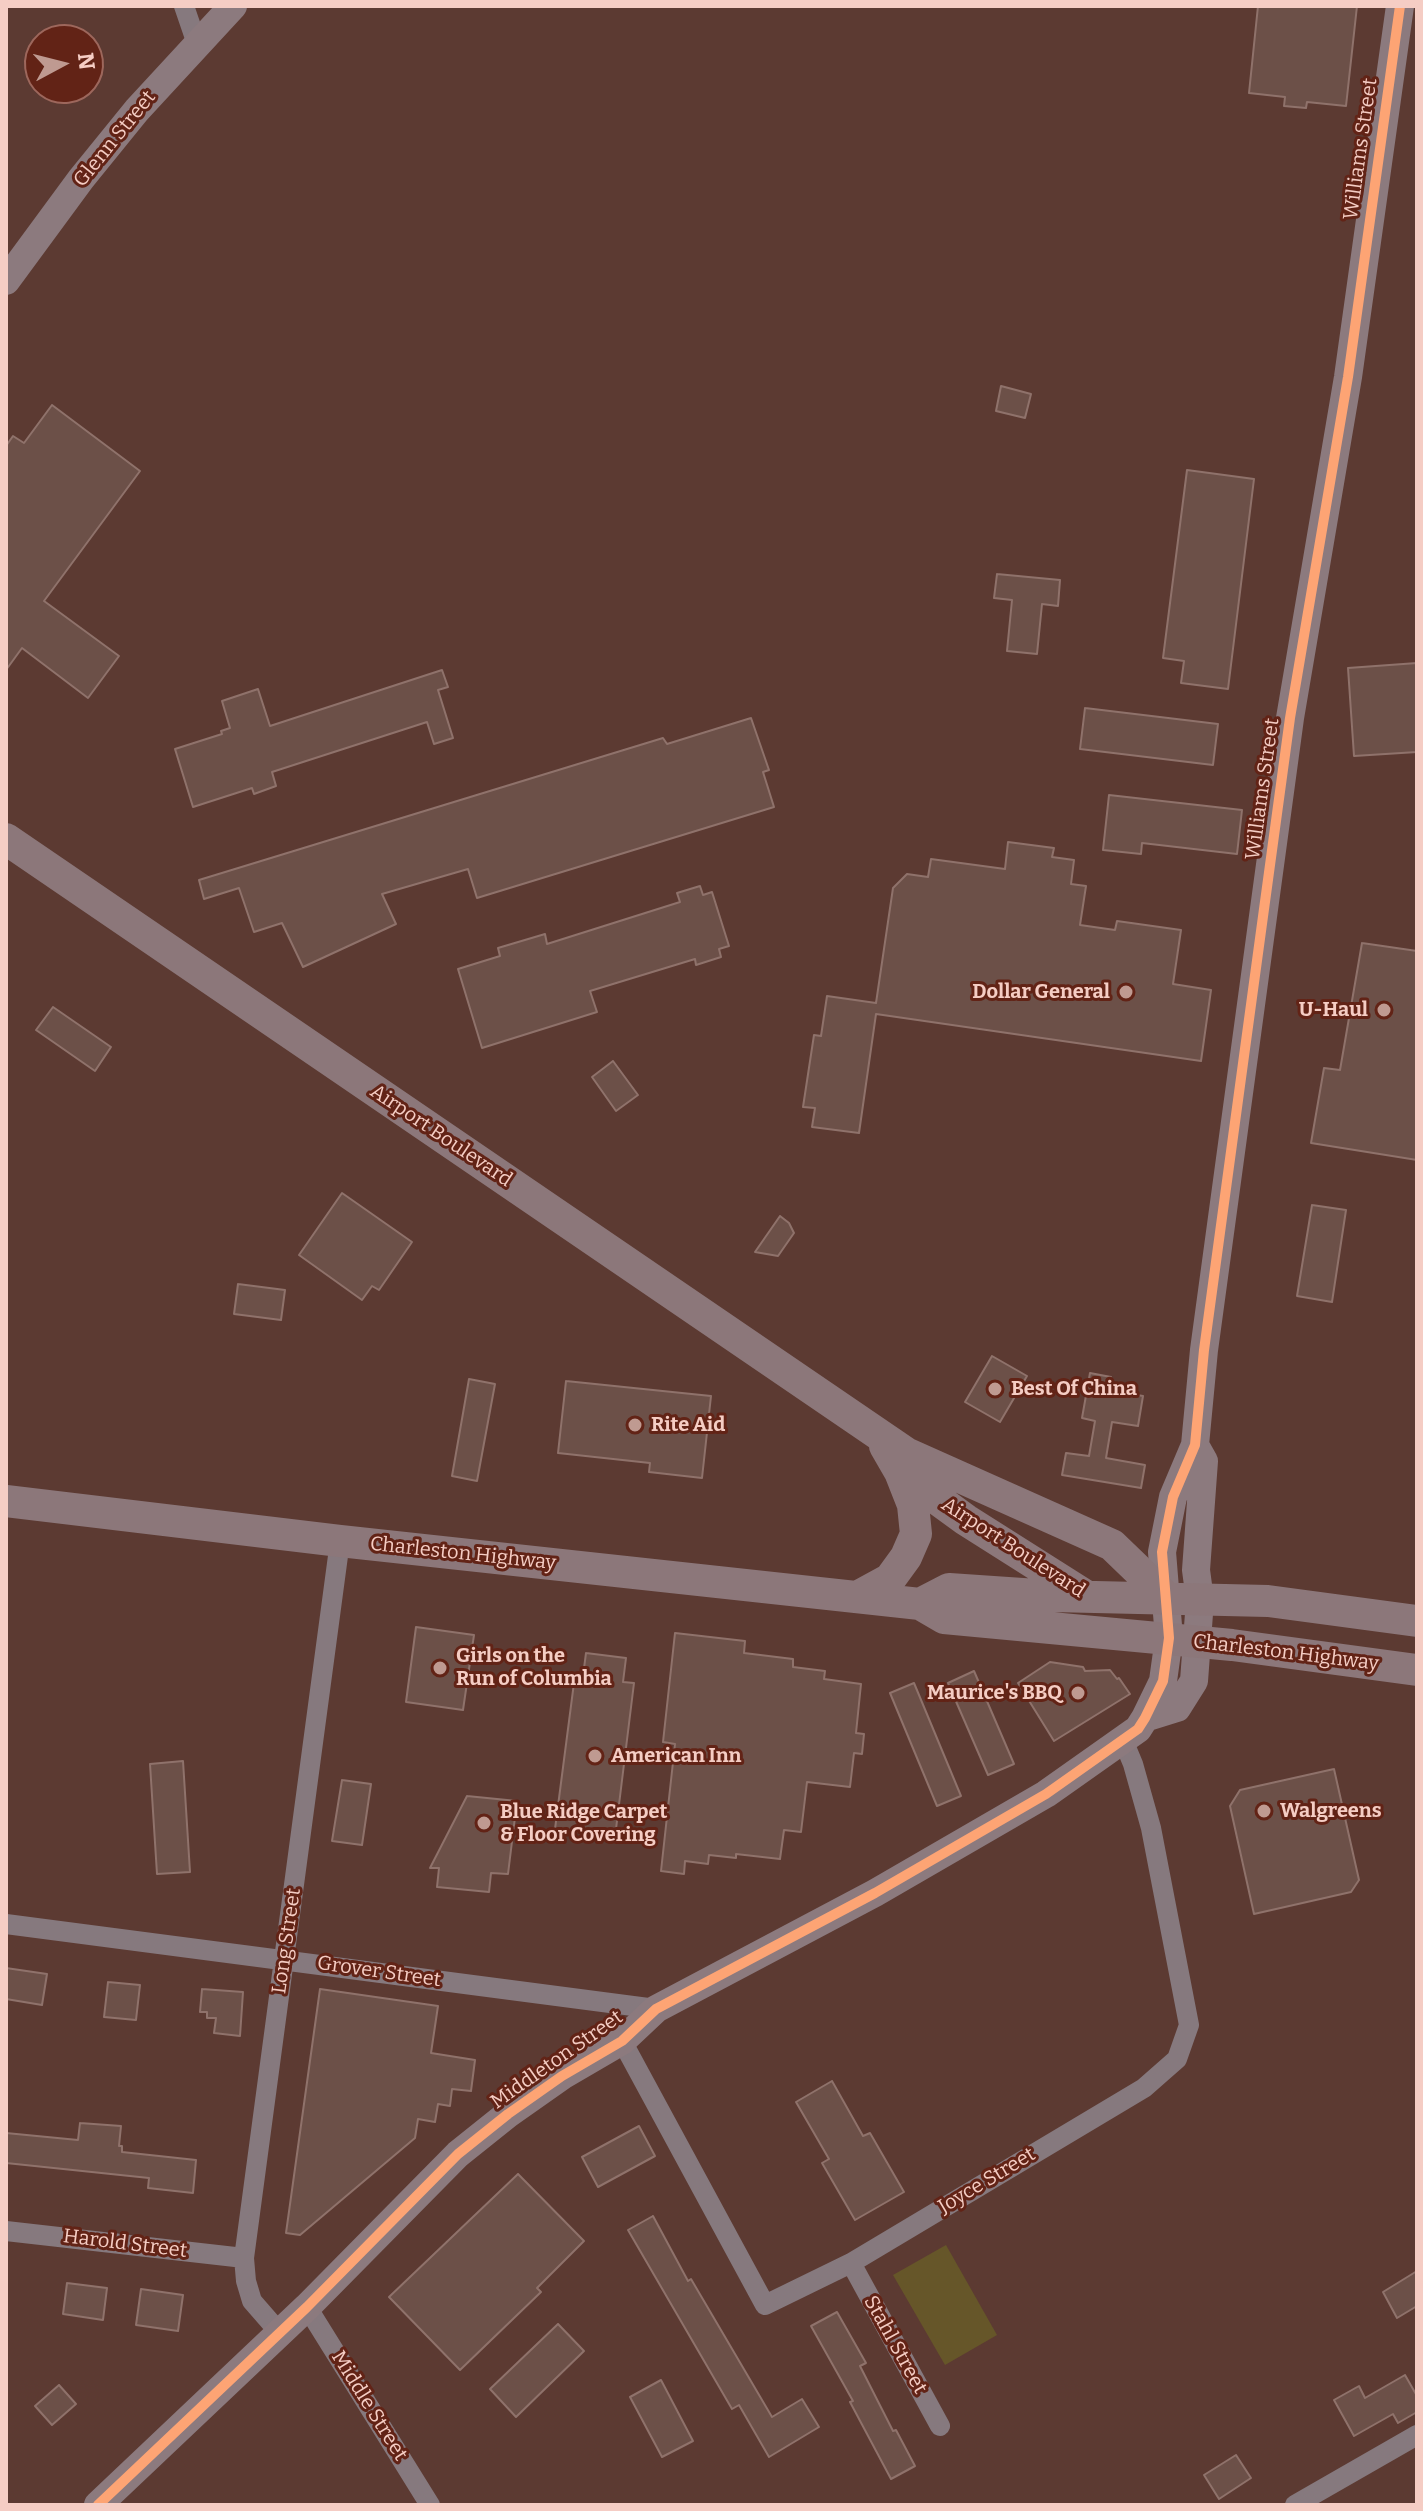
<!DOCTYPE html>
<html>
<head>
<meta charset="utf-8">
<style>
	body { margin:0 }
	#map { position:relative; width:1423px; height:2511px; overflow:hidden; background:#5c3a32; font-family:Bitter,serif }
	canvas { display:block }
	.frame { position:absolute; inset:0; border:8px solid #f5cdc4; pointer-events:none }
	.north { position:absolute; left:24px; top:24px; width:80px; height:80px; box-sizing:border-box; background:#622316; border:2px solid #9d675c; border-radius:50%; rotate:83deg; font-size:22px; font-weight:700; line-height:32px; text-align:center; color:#f5cdc4 }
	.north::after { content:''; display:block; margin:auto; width:28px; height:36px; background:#bf9a91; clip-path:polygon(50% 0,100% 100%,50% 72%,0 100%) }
</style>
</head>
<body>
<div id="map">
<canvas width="1423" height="2511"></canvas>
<div class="frame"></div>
<div class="north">N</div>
</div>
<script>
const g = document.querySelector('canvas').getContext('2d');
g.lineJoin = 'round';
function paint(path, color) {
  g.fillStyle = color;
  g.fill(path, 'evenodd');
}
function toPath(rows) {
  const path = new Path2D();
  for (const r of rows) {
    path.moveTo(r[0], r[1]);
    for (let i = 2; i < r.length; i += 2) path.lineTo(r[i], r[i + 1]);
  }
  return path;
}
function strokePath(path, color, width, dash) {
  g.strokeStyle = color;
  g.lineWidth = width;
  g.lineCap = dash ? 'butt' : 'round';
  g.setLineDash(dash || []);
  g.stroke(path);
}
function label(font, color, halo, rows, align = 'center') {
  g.font = font + ' Bitter,serif';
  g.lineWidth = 6;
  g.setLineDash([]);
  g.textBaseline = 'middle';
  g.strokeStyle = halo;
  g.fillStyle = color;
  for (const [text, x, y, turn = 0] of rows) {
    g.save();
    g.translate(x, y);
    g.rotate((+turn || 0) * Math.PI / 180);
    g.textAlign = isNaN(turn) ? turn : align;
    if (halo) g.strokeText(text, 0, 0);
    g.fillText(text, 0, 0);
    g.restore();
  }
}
paint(toPath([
	[946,2245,997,2335,945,2365,893,2275]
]), '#665629');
const building = toPath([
	[1258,6,1357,6,1346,106,1307,102,1306,108,1284,106,1285,97,1249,93,1258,6],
	[1001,386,1031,394,1025,418,996,411,1001,386],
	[52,405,140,471,44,601,119,656,88,698,22,648,6,670,6,446,13,436,24,443,52,405],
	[1187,470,1254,479,1228,689,1181,683,1184,661,1163,658,1187,470],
	[997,574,1060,580,1058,606,1042,604,1037,654,1007,651,1012,600,994,598,997,574],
	[1417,663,1417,752,1354,756,1348,668,1417,663],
	[442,670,448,687,438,690,453,738,434,744,427,722,272,772,276,786,254,794,252,788,193,807,175,749,222,734,221,731,230,728,222,701,258,689,270,726,442,670],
	[1085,708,1218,724,1213,765,1080,749,1085,708],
	[751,718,769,770,763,772,774,807,477,898,468,869,382,894,396,924,303,967,282,923,254,932,239,888,204,899,199,880,663,738,667,744,751,718],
	[1109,795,1242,810,1237,854,1142,843,1141,854,1103,850,1109,795],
	[1008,842,1054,848,1052,857,1074,860,1071,884,1086,886,1080,925,1115,930,1117,921,1181,930,1173,984,1211,990,1201,1061,876,1014,859,1133,812,1127,815,1108,803,1107,814,1035,821,1036,827,996,876,1003,893,888,907,874,928,877,931,859,1005,869,1008,842],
	[700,886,703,895,712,892,729,946,719,949,721,957,696,965,695,959,590,991,597,1012,482,1048,458,969,500,956,498,948,545,934,547,944,680,902,677,893,700,886],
	[1362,943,1417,951,1417,1160,1311,1143,1324,1068,1340,1070,1362,943],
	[53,1007,111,1047,95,1071,36,1030,53,1007],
	[613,1061,638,1095,616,1111,592,1077,613,1061],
	[342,1193,412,1242,379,1290,372,1286,362,1300,299,1255,342,1193],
	[1312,1205,1346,1210,1332,1302,1297,1296,1312,1205],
	[780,1216,789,1223,794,1233,778,1256,755,1252,780,1216],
	[238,1284,285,1290,281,1320,234,1314,238,1284],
	[992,1356,1027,1376,1000,1422,965,1402,992,1356],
	[1090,1373,1111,1377,1109,1390,1143,1396,1138,1426,1112,1422,1106,1458,1145,1465,1141,1488,1062,1475,1066,1453,1089,1456,1095,1421,1082,1418,1090,1373],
	[469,1379,495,1384,477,1481,452,1476,469,1379],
	[566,1381,711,1396,702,1478,649,1472,650,1463,558,1453,566,1381],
	[416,1627,474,1635,463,1710,406,1702,416,1627],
	[675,1633,745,1641,744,1653,793,1659,793,1667,825,1671,824,1679,861,1684,856,1733,864,1734,862,1754,854,1753,850,1787,807,1782,801,1832,784,1830,780,1859,736,1854,736,1858,709,1855,708,1864,685,1861,684,1874,661,1871,675,1744,663,1742,675,1633],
	[586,1653,626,1658,623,1682,634,1683,615,1837,555,1829,575,1675,583,1676,586,1653],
	[1050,1662,1083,1667,1085,1671,1110,1670,1117,1679,1119,1678,1130,1694,1054,1741,1018,1683,1050,1662],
	[974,1671,1014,1764,988,1775,948,1683,974,1671],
	[914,1683,961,1796,937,1806,890,1693,914,1683],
	[183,1761,190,1872,157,1874,150,1764,183,1761],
	[1334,1769,1359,1880,1351,1892,1254,1914,1230,1806,1240,1790,1334,1769],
	[342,1780,371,1784,362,1845,332,1841,342,1780],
	[467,1796,517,1801,508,1874,491,1873,489,1892,437,1887,439,1868,430,1868,467,1796],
	[6,1968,47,1974,42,2005,6,1999,6,1968],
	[108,1982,140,1985,136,2020,104,2017,108,1982],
	[202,1989,243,1992,240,2036,214,2033,216,2018,207,2018,207,2012,200,2012,202,1989],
	[320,1989,438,2006,431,2053,475,2060,471,2091,452,2089,450,2106,438,2104,435,2122,418,2119,415,2138,300,2235,286,2233,320,1989],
	[832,2081,863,2136,870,2133,904,2192,855,2220,822,2163,829,2159,796,2102,832,2081],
	[80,2123,121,2126,119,2146,122,2146,122,2152,196,2160,193,2193,148,2188,149,2178,6,2163,6,2133,78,2140,80,2123],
	[639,2126,655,2156,598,2187,582,2157,639,2126],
	[518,2174,584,2241,537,2288,541,2292,460,2370,389,2297,518,2174],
	[653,2216,688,2281,691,2279,772,2417,802,2399,819,2427,769,2457,739,2405,732,2409,628,2230,653,2216],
	[1417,2271,1417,2306,1397,2318,1383,2292,1417,2271],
	[67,2283,107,2288,103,2320,63,2314,67,2283],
	[141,2289,183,2295,178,2331,136,2325,141,2289],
	[837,2312,866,2363,860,2366,893,2431,896,2430,915,2466,891,2479,850,2402,853,2401,811,2326,837,2312],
	[558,2324,584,2351,516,2417,490,2389,558,2324],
	[1405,2375,1417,2396,1417,2412,1398,2423,1393,2414,1354,2436,1334,2400,1359,2386,1365,2398,1405,2375],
	[661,2380,693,2441,662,2457,630,2397,661,2380],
	[59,2385,76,2404,52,2425,35,2406,59,2385],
	[1236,2455,1251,2478,1219,2499,1204,2475,1236,2455]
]);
paint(building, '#6c5048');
strokePath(building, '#8f726b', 2);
strokePath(toPath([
	[184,6,197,44],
	[6,1924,656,2009],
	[622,2041,765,2305,851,2263,1144,2088,1177,2059,1189,2025,1151,1828,1133,1764,1123,1740],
	[6,2231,244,2258],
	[851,2263,940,2426],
	[307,2307,430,2505],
	[279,2332,252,2301,246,2281,244,2258,340,1541],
	[1295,2505,1417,2435]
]), '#86797e', 20);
strokePath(toPath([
	[6,281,81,179,137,110,233,6],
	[1145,1718,1177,1708,1194,1681,1200,1600,1196,1570,1204,1461,1195,1445],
	[98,2505,307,2307,458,2154,508,2114,562,2076,622,2041,656,2009,875,1893,1046,1794,1138,1729,1145,1718,1163,1681,1169,1638,1162,1552,1173,1497,1195,1445,1204,1350,1290,718,1348,377,1400,6]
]), '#8c7a7e', 28);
strokePath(toPath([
	[6,839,906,1453,1112,1545,1167,1598],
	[885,1446,900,1472,966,1520,1086,1596],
	[6,1501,340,1541,920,1604,944,1618,1232,1645,1417,1670],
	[857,1597,890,1579,906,1557,916,1534,913,1505,900,1472],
	[920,1604,949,1589,1052,1596,1268,1601,1417,1621]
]), '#8c777a', 32);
strokePath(toPath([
	[98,2505,307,2307,458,2154,508,2114,562,2076,622,2041,656,2009,875,1893,1046,1794,1138,1729,1145,1718,1163,1681,1169,1638,1162,1552,1173,1497,1195,1445,1204,1350,1290,718,1348,377,1400,6]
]), '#fda474', 10);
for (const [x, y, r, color] of [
	[1126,992,8,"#bf9a91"],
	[1384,1010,8,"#bf9a91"],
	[995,1389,8,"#bf9a91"],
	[635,1425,8,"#bf9a91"],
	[440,1668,8,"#bf9a91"],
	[1078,1693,8,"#bf9a91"],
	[595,1756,8,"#bf9a91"],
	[1264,1811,8,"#bf9a91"],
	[484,1823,8,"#bf9a91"]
]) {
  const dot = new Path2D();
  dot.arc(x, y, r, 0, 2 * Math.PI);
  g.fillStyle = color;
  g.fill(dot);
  strokePath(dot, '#622316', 3);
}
label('20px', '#f5cdc4', '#622316', [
	["Glenn Street",115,139,-51],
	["Williams Street",1361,149,-82],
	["Williams Street",1263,789,-82],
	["Airport Boulevard",441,1136,34],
	["Airport Boulevard",1013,1548,33],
	["Charleston Highway",463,1554,6],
	["Charleston Highway",1286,1653,7],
	["Long Street",287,1941,-82],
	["Grover Street",379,1972,8],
	["Middleton Street",557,2060,-35],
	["Joyce Street",987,2181,-31],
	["Harold Street",125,2244,7],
	["Stahl Street",895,2345,61],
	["Middle Street",369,2406,58]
]);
label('bold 20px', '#f5cdc4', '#622316', [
	["Dollar General",1110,992,"right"],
	["U-Haul",1368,1010,"right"],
	["Best Of China",1011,1389],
	["Rite Aid",651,1425],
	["Girls on the",456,1656],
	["Run of Columbia",456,1679],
	["Maurice's BBQ",1062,1693,"right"],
	["American Inn",611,1756],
	["Walgreens",1280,1811],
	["Blue Ridge Carpet",500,1812],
	["& Floor Covering",500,1835]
], 'left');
</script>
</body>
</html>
